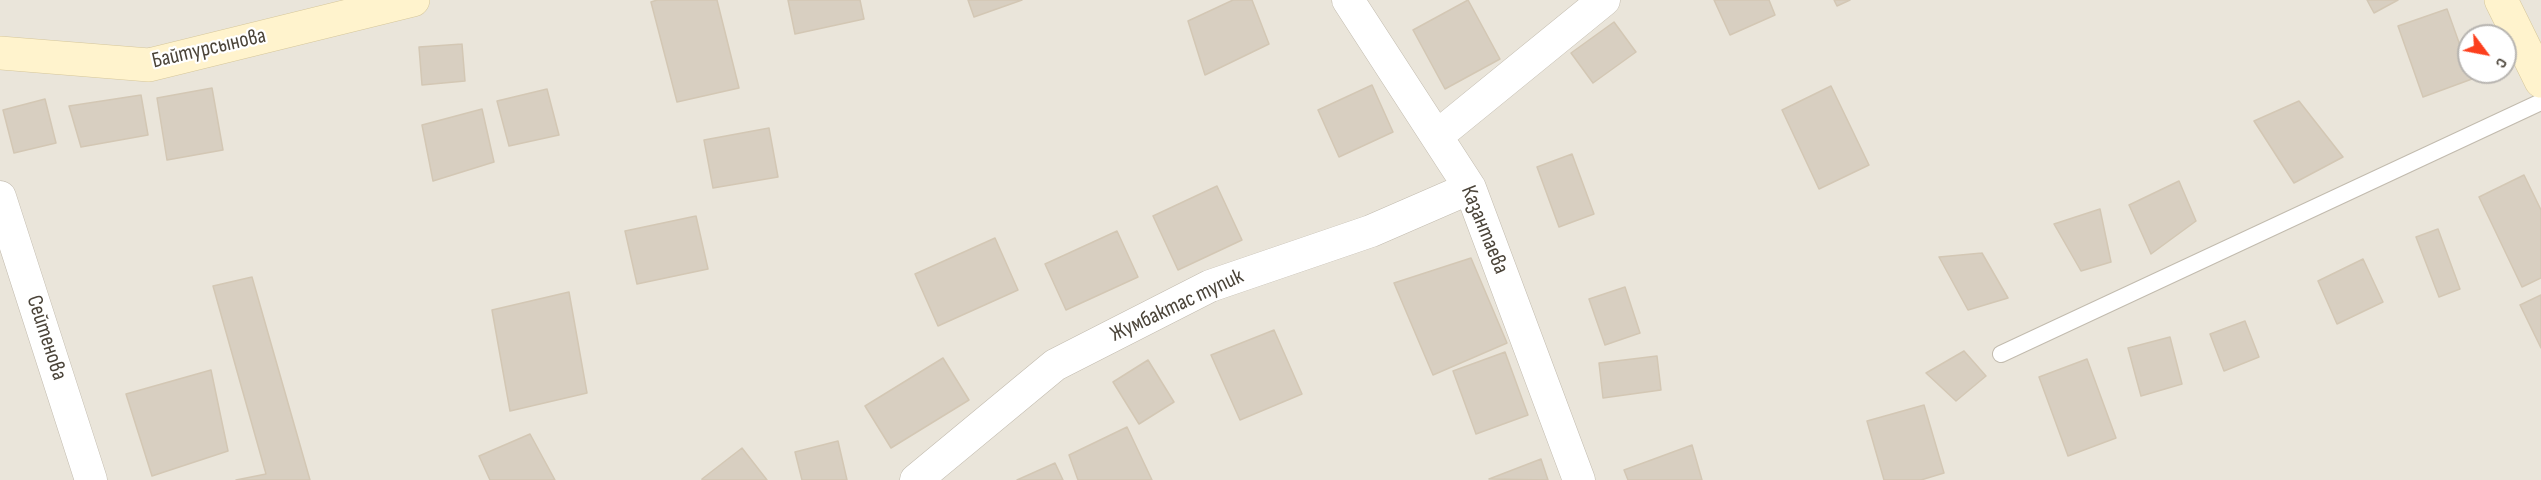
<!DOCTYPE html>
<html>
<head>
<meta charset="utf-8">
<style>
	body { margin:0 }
	#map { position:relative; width:2541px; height:480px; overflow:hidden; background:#f6f3ec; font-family:"Sofia Sans Condensed",sans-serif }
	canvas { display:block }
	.north { position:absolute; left:2457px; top:24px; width:60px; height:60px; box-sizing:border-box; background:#fff; border:2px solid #b7b4b0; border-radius:50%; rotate:122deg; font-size:16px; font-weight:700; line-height:24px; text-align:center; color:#4b4439 }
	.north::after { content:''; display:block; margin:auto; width:21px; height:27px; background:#fc3f1d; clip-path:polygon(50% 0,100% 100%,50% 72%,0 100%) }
</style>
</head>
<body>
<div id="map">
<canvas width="2541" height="480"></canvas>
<div class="north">С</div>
</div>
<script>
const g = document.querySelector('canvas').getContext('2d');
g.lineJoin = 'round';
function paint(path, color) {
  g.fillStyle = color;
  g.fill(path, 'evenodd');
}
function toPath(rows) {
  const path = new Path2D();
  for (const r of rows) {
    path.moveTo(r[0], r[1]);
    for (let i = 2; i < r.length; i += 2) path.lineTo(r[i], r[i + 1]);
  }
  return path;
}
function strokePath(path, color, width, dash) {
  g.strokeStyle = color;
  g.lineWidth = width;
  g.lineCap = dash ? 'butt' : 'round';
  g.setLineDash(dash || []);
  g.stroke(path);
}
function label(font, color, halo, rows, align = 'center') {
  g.font = font + ' "Sofia Sans Condensed",sans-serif';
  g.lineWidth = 4.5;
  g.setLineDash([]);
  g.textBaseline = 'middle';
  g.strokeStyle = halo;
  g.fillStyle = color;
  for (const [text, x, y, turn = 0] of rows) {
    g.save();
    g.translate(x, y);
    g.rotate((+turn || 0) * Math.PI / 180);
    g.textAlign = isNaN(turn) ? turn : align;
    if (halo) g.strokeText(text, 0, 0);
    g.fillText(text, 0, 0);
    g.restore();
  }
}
paint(toPath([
	[0,0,2541,0,2541,480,0,480],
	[2469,36,2505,36,2505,72,2469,72]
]), '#eae5da');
const building = toPath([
	[657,0,717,0,739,88,677,102,651,2,657,0],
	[788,0,860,0,864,19,795,34,788,0],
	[968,0,1022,0,974,17,968,0],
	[1233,0,1252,0,1269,44,1205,75,1188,21,1233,0],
	[1468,0,1500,59,1445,89,1413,30,1468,0],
	[1714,0,1769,0,1775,15,1730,35,1714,0],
	[1834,0,1850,0,1837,6,1834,0],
	[2367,0,2398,0,2374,13,2367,0],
	[2447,9,2472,79,2423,97,2398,26,2447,9],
	[1614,22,1636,52,1593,83,1571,53,1614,22],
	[462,44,465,81,422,85,419,47,462,44],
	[1372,85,1393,132,1339,157,1318,110,1372,85],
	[1831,86,1869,165,1819,189,1782,110,1831,86],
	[212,88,223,150,167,160,157,98,212,88],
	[547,89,559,135,509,146,497,101,547,89],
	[141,95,148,135,81,147,69,106,141,95],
	[45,99,56,143,14,153,3,110,45,99],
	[2299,101,2343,157,2294,183,2254,121,2299,101],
	[482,109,494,162,433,181,422,125,482,109],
	[769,128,778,177,713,188,704,140,769,128],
	[1572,154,1594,214,1559,227,1537,167,1572,154],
	[2524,175,2541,210,2541,278,2522,287,2479,197,2524,175],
	[2179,181,2196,221,2151,254,2129,205,2179,181],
	[1217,186,1242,240,1178,270,1153,216,1217,186],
	[2100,209,2111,262,2081,271,2054,224,2100,209],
	[696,216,708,269,637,284,625,231,696,216],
	[2438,229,2460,289,2439,297,2416,237,2438,229],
	[1117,231,1138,277,1066,310,1045,264,1117,231],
	[995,238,1018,290,938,326,915,274,995,238],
	[1982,253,2008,298,1968,310,1939,257,1982,253],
	[1471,258,1507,343,1433,375,1394,283,1471,258],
	[2363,259,2383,302,2337,324,2318,281,2363,259],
	[252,277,310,480,236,480,266,474,213,286,252,277],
	[1625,287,1640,333,1605,345,1589,299,1625,287],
	[569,292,587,393,510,411,492,310,569,292],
	[2541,295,2541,348,2520,305,2541,295],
	[2245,321,2259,357,2224,371,2210,334,2245,321],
	[1274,330,1302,394,1240,420,1211,355,1274,330],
	[2170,337,2182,384,2141,396,2128,348,2170,337],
	[1964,351,1986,376,1956,401,1926,373,1964,351],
	[1505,352,1528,415,1476,434,1453,371,1505,352],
	[1657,356,1661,390,1603,398,1599,363,1657,356],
	[943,358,969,400,891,448,865,406,943,358],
	[2087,359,2116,438,2068,456,2039,377,2087,359],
	[1148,360,1174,402,1139,424,1113,382,1148,360],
	[211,370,228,451,152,476,126,394,211,370],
	[1924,405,1944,473,1921,480,1884,480,1867,421,1924,405],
	[1127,427,1152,480,1078,480,1069,455,1127,427],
	[530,434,555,480,490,480,479,456,530,434],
	[838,441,847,480,802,480,795,452,838,441],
	[1692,445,1702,480,1628,480,1624,470,1692,445],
	[742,448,767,480,702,480,702,479,742,448],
	[1541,459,1548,480,1489,479,1541,459],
	[1055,463,1063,480,1017,480,1055,463]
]);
paint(building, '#d8cfc1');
strokePath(building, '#d3c7b4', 1.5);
const lane = toPath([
	[2001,354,2541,102]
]);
const street = toPath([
	[1348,0,1470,188,1579,480],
	[1437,136,1604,0],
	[0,197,91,480],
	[916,480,1055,365,1210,286,1371,231,1470,188]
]);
const secondary = toPath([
	[2501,0,2541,81],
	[0,53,149,65,413,0]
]);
strokePath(lane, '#c2bbae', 18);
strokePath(street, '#c2bbae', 33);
strokePath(secondary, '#d6c79b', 34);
strokePath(lane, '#fff', 16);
strokePath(street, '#fff', 32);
strokePath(secondary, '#fff3cd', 33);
label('22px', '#4b4439', '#fff', [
	["Байтурсынова",209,49,-13],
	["Казантаева",1484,230,68],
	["Жумбактас тупик",1177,306,-25],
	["Сейтенова",46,338,72]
]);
</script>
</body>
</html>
